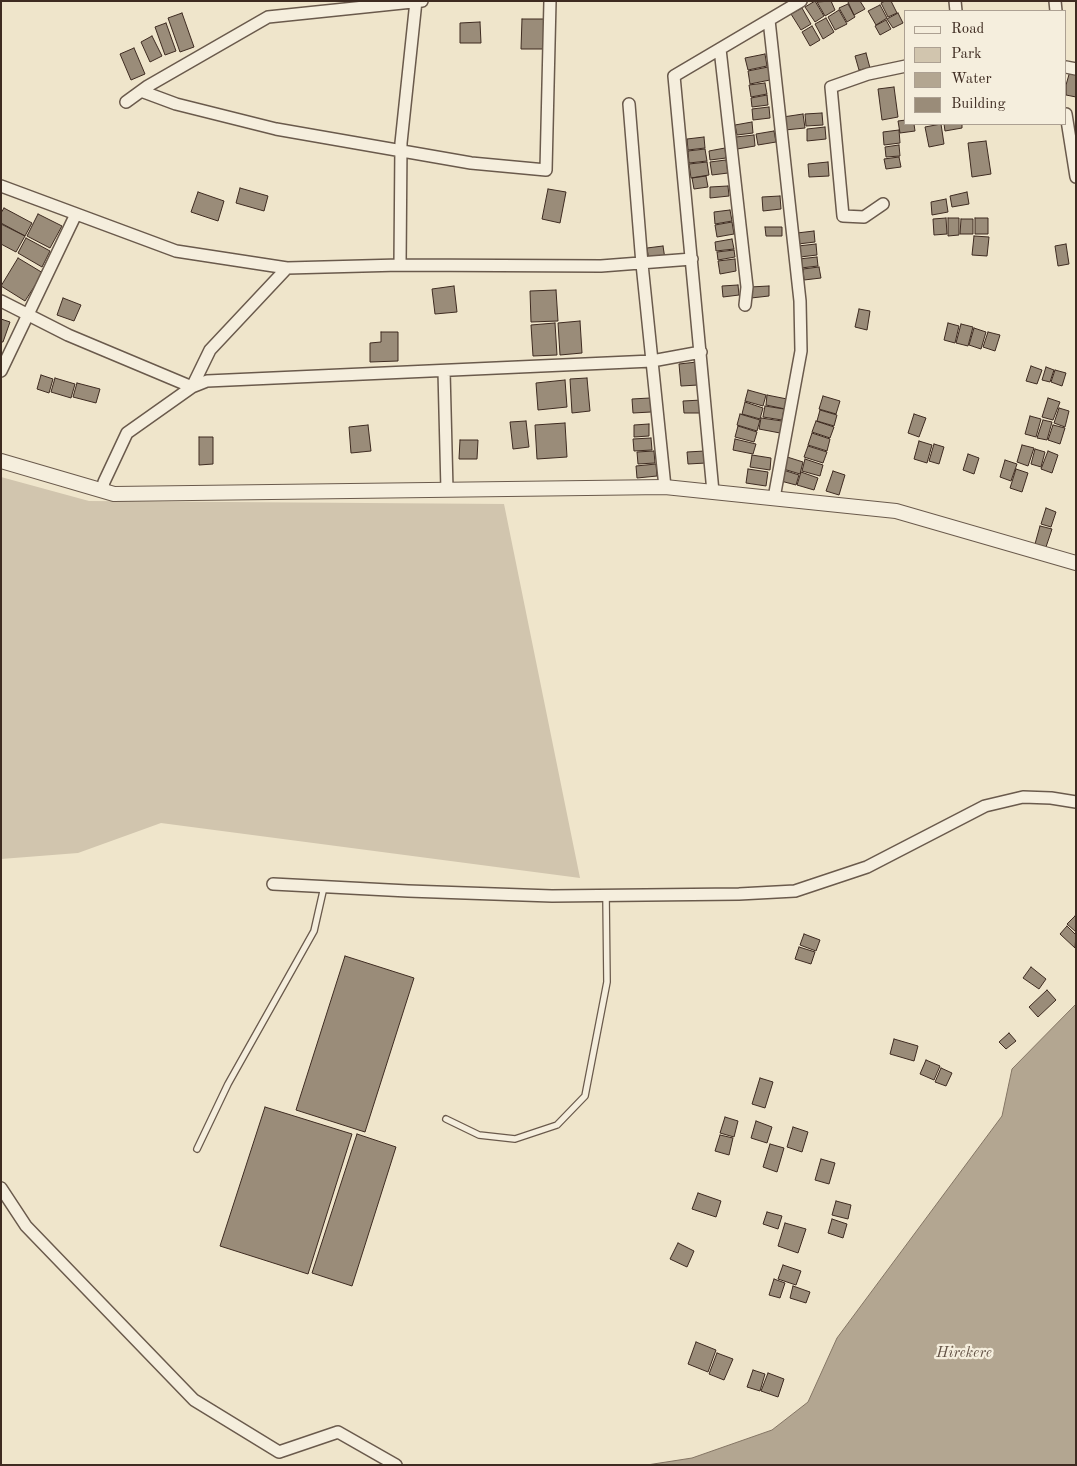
<!DOCTYPE html>
<html>
<head>
<meta charset="utf-8">
<style>
	body { margin:0 }
	#map { position:relative; width:1077px; height:1466px; overflow:hidden; background:#efe5cb; font-family:"Old Standard TT",serif }
	canvas { display:block }
	.frame { position:absolute; inset:0; border:2px solid #3e2b21; pointer-events:none }
	.legend { position:absolute; left:904px; top:10px; width:162px; height:115px; box-sizing:border-box; background:#f5eedd; border:1px solid #aca092; margin:0; padding:6px 9px; list-style:none; font-size:15px; color:#3e2b21 }
	.legend li { display:flex; align-items:center; gap:10px; height:25px }
	.legend b { width:25px; border:1px solid #aca092 }
</style>
</head>
<body>
<div id="map">
<canvas width="1077" height="1466"></canvas>
<div class="frame"></div>
<ul class="legend">
<li><b style="height:6px;background:#f5eedd"></b>Road</li>
<li><b style="height:14px;background:#d1c5ae"></b>Park</li>
<li><b style="height:14px;background:#b3a691"></b>Water</li>
<li><b style="height:14px;background:#9a8c79"></b>Building</li>
</ul>
</div>
<script>
const g = document.querySelector('canvas').getContext('2d');
g.lineJoin = 'round';
function paint(path, color) {
  g.fillStyle = color;
  g.fill(path, 'evenodd');
}
function toPath(rows) {
  const path = new Path2D();
  for (const r of rows) {
    path.moveTo(r[0], r[1]);
    for (let i = 2; i < r.length; i += 2) path.lineTo(r[i], r[i + 1]);
  }
  return path;
}
function strokePath(path, color, width, dash) {
  g.strokeStyle = color;
  g.lineWidth = width;
  g.lineCap = dash ? 'butt' : 'round';
  g.setLineDash(dash || []);
  g.stroke(path);
}
function label(font, color, halo, rows, align = 'center') {
  g.font = font + ' "Old Standard TT",serif';
  g.lineWidth = 4.5;
  g.setLineDash([]);
  g.textBaseline = 'middle';
  g.strokeStyle = halo;
  g.fillStyle = color;
  for (const [text, x, y, turn = 0] of rows) {
    g.save();
    g.translate(x, y);
    g.rotate((+turn || 0) * Math.PI / 180);
    g.textAlign = isNaN(turn) ? turn : align;
    if (halo) g.strokeText(text, 0, 0);
    g.fillText(text, 0, 0);
    g.restore();
  }
}
paint(toPath([
	[1,477,89,501,504,504,580,878,161,823,78,853,1,859]
]), '#d1c5ae');
const water = toPath([
	[1076,1004,1076,1465,647,1465,692,1458,772,1430,808,1402,837,1338,1002,1116,1012,1069,1076,1004]
]);
paint(water, '#b3a691');
strokePath(water, '#847564', 1);
const building = toPath([
	[815,1,824,16,815,22,805,7,815,1],
	[831,1,835,10,825,16,817,2,831,1],
	[849,1,860,1,865,9,854,15,848,2,849,1],
	[885,1,891,1,897,13,888,17,881,3,885,1],
	[848,4,855,17,847,22,839,8,848,4],
	[880,5,887,18,876,25,868,11,880,5],
	[802,8,811,24,801,30,791,14,802,8],
	[839,10,847,24,835,30,828,17,839,10],
	[182,13,194,47,180,52,168,18,182,13],
	[898,13,903,23,893,28,887,19,898,13],
	[826,18,834,32,823,39,815,24,826,18],
	[522,19,544,19,544,49,521,49,522,19],
	[886,20,891,29,880,35,875,26,886,20],
	[480,22,481,43,460,43,460,23,480,22],
	[166,23,176,51,165,55,155,27,166,23],
	[812,26,820,40,810,46,802,32,812,26],
	[152,36,162,56,150,62,141,42,152,36],
	[134,48,145,74,131,80,120,54,134,48],
	[866,53,870,68,859,70,855,56,866,53],
	[765,54,767,66,748,70,745,58,765,54],
	[768,67,770,80,750,84,748,71,768,67],
	[1070,71,1076,73,1076,97,1066,95,1066,85,1070,71],
	[765,83,767,94,751,97,749,85,765,83],
	[894,87,898,117,882,120,878,89,894,87],
	[767,95,768,105,752,107,751,98,767,95],
	[769,107,770,118,753,120,752,109,769,107],
	[822,113,823,125,806,126,805,114,822,113],
	[803,114,805,128,785,130,783,117,803,114],
	[906,120,906,124,914,124,915,131,900,133,898,121,906,120],
	[752,122,753,133,737,135,735,125,752,122],
	[941,124,944,144,929,147,925,127,941,124],
	[944,124,962,124,962,128,945,131,944,124],
	[825,127,826,139,807,141,807,129,825,127],
	[899,130,900,143,884,145,883,132,899,130],
	[774,131,776,142,758,145,756,134,774,131],
	[754,135,755,146,737,149,736,137,754,135],
	[704,137,705,148,688,150,687,139,704,137],
	[986,141,991,174,972,177,968,143,986,141],
	[899,145,900,156,886,157,885,147,899,145],
	[725,148,726,158,710,160,709,151,725,148],
	[705,149,707,161,689,163,688,151,705,149],
	[899,157,901,167,886,169,884,159,899,157],
	[726,160,728,173,712,175,710,162,726,160],
	[707,162,709,175,691,178,689,164,707,162],
	[828,162,829,176,809,177,808,164,828,162],
	[706,176,708,187,694,189,692,178,706,176],
	[728,186,729,196,710,198,710,187,728,186],
	[240,188,268,196,264,211,236,203,240,188],
	[548,189,566,192,560,223,542,219,548,189],
	[198,192,224,201,218,221,191,212,198,192],
	[967,192,969,204,952,207,950,196,967,192],
	[780,196,781,209,763,211,762,197,780,196],
	[946,199,948,212,932,215,931,202,946,199],
	[4,208,32,223,25,236,1,223,1,213,4,208],
	[730,210,732,221,715,224,714,212,730,210],
	[38,214,62,226,50,248,27,236,38,214],
	[946,218,947,234,934,235,933,219,946,218],
	[948,218,959,218,959,235,948,236,948,218],
	[975,218,988,218,988,234,975,234,975,218],
	[961,219,973,219,973,234,960,234,961,219],
	[732,222,734,234,717,237,715,225,732,222],
	[1,224,25,236,16,252,1,244,1,224],
	[765,227,782,227,782,236,766,236,765,227],
	[814,231,815,242,798,244,797,233,814,231],
	[974,236,989,237,987,256,972,255,974,236],
	[26,238,50,251,42,267,18,253,26,238],
	[732,239,734,249,716,251,715,242,732,239],
	[816,244,817,255,800,257,798,246,816,244],
	[1066,244,1069,264,1058,266,1055,246,1066,244],
	[663,246,665,259,649,262,647,248,663,246],
	[734,250,735,257,718,260,717,252,734,250],
	[817,257,818,266,801,268,799,259,817,257],
	[18,258,43,273,25,301,1,286,18,258],
	[735,259,736,271,720,274,718,261,735,259],
	[819,267,821,278,804,280,803,269,819,267],
	[738,285,739,295,723,297,722,286,738,285],
	[454,286,457,312,435,314,432,289,454,286],
	[769,286,769,296,751,298,750,287,769,286],
	[556,290,558,321,531,322,530,291,556,290],
	[63,298,81,305,74,321,57,315,63,298],
	[859,309,870,311,867,330,855,327,859,309],
	[1,319,10,322,3,342,1,342,1,319],
	[580,321,582,353,560,355,558,323,580,321],
	[555,323,557,355,533,356,531,325,555,323],
	[948,323,959,326,955,343,944,340,948,323],
	[961,324,973,327,968,346,956,343,961,324],
	[974,328,986,332,981,349,969,345,974,328],
	[381,332,398,332,398,361,370,362,370,343,381,342,381,332],
	[988,332,1000,335,995,351,983,347,988,332],
	[697,362,698,385,681,386,679,364,697,362],
	[1031,366,1042,370,1037,384,1026,381,1031,366],
	[1046,367,1054,370,1050,382,1042,380,1046,367],
	[1055,370,1066,373,1062,386,1051,382,1055,370],
	[41,375,53,379,49,393,37,389,41,375],
	[55,378,75,384,71,398,51,392,55,378],
	[587,378,590,411,572,413,570,379,587,378],
	[565,380,567,407,538,410,536,383,565,380],
	[77,383,100,389,96,403,73,397,77,383],
	[748,390,766,395,763,406,745,401,748,390],
	[767,395,787,399,785,409,766,405,767,395],
	[823,396,840,401,836,414,819,409,823,396],
	[650,398,651,412,633,413,632,399,650,398],
	[1048,398,1060,402,1053,420,1042,417,1048,398],
	[702,400,702,413,684,413,683,401,702,400],
	[745,402,763,408,760,419,742,414,745,402],
	[765,406,784,409,782,420,763,417,765,406],
	[1059,408,1069,411,1065,427,1054,423,1059,408],
	[820,410,837,415,834,426,817,421,820,410],
	[740,414,760,420,757,431,737,425,740,414],
	[914,414,926,418,919,437,908,433,914,414],
	[1030,416,1041,419,1036,437,1025,434,1030,416],
	[761,418,782,421,780,433,759,429,761,418],
	[1043,420,1052,422,1047,440,1037,438,1043,420],
	[526,421,529,447,513,449,510,422,526,421],
	[816,421,834,427,830,438,812,432,816,421],
	[565,423,567,457,537,459,535,425,565,423],
	[649,424,649,436,634,437,634,425,649,424],
	[368,425,371,451,351,453,349,427,368,425],
	[1053,425,1065,428,1060,444,1048,440,1053,425],
	[738,426,757,432,754,442,735,437,738,426],
	[812,433,830,439,827,451,808,445,812,433],
	[199,437,213,437,213,464,199,465,199,437],
	[651,438,652,450,634,451,633,439,651,438],
	[735,439,756,444,753,454,733,450,735,439],
	[460,440,478,440,477,459,459,459,460,440],
	[919,441,932,445,927,463,914,459,919,441],
	[934,444,944,447,939,464,929,461,934,444],
	[1022,445,1034,448,1028,466,1017,462,1022,445],
	[808,446,827,452,823,463,804,457,808,446],
	[1035,449,1045,452,1041,467,1031,464,1035,449],
	[654,451,655,463,638,464,637,452,654,451],
	[705,451,706,463,688,464,687,452,705,451],
	[1048,451,1058,455,1052,473,1041,469,1048,451],
	[968,454,979,458,974,474,963,470,968,454],
	[752,455,771,458,770,470,750,467,752,455],
	[784,456,803,462,800,474,780,468,784,456],
	[805,459,823,465,820,476,802,471,805,459],
	[1005,460,1017,464,1011,481,1000,477,1005,460],
	[656,464,657,476,637,478,636,466,656,464],
	[748,469,768,472,766,486,746,483,748,469],
	[780,469,799,475,796,485,777,480,780,469],
	[1016,469,1028,473,1022,492,1010,488,1016,469],
	[833,471,845,475,839,495,826,491,833,471],
	[801,472,818,478,814,490,797,485,801,472],
	[1046,508,1056,512,1051,527,1041,524,1046,508],
	[1040,526,1052,529,1046,547,1035,544,1040,526],
	[1075,916,1076,917,1076,932,1067,924,1075,916],
	[1067,926,1076,935,1075,948,1060,934,1067,926],
	[804,934,820,940,816,951,800,945,804,934],
	[799,947,815,952,811,964,795,959,799,947],
	[345,956,414,978,365,1132,296,1110,345,956],
	[1031,967,1046,979,1039,989,1023,978,1031,967],
	[1047,990,1056,1000,1038,1017,1029,1007,1047,990],
	[1009,1033,1016,1041,1006,1049,999,1042,1009,1033],
	[894,1039,918,1046,914,1061,890,1054,894,1039],
	[926,1060,940,1066,934,1080,920,1074,926,1060],
	[941,1068,952,1073,946,1086,935,1082,941,1068],
	[760,1078,773,1082,765,1108,752,1104,760,1078],
	[265,1107,352,1134,308,1274,220,1246,265,1107],
	[725,1117,738,1121,734,1137,720,1133,725,1117],
	[756,1121,772,1127,767,1143,751,1138,756,1121],
	[793,1127,808,1132,802,1152,787,1147,793,1127],
	[357,1134,396,1147,352,1286,312,1273,357,1134],
	[720,1135,733,1138,729,1155,715,1151,720,1135],
	[770,1144,784,1148,777,1172,763,1167,770,1144],
	[821,1159,835,1163,829,1184,815,1180,821,1159],
	[698,1193,721,1201,716,1217,692,1209,698,1193],
	[836,1201,851,1205,848,1219,832,1215,836,1201],
	[767,1212,782,1216,778,1229,763,1224,767,1212],
	[832,1219,847,1224,843,1238,828,1233,832,1219],
	[785,1223,806,1229,798,1253,778,1246,785,1223],
	[678,1243,694,1251,687,1267,670,1259,678,1243],
	[783,1265,801,1271,796,1285,778,1279,783,1265],
	[774,1279,785,1283,780,1298,769,1295,774,1279],
	[793,1286,810,1292,806,1303,790,1298,793,1286],
	[696,1342,716,1350,708,1372,688,1364,696,1342],
	[717,1353,733,1359,724,1380,709,1374,717,1353],
	[753,1370,765,1374,760,1391,747,1387,753,1370],
	[768,1373,784,1379,778,1397,761,1391,768,1373]
]);
paint(building, '#9a8c79');
strokePath(building, '#3e2b21', 1);
const service = toPath([
	[446,1119,479,1135,515,1139,557,1125,585,1096,607,982,606,895],
	[197,1149,228,1084,314,931,324,887]
]);
const minor = toPath([
	[955,1,956,11],
	[1055,1,1056,11],
	[769,20,800,301,801,351,774,498],
	[720,49,747,287,745,305],
	[1066,67,1076,69],
	[141,91,176,104,276,129,471,163,546,170,550,1],
	[126,102,148,86,268,17,422,1],
	[629,104,642,264,665,487],
	[1066,114,1076,177],
	[1,186,176,251,287,268],
	[883,204,864,217,843,216,831,87,868,74,906,66],
	[400,265,401,143,416,1],
	[1,301,68,335,192,387,210,350,287,268,400,265,601,266,692,259],
	[1,371,76,214],
	[444,371,447,490],
	[102,490,104,482,127,433,192,387,207,381,652,361,701,352],
	[713,492,674,76,801,1],
	[273,884,408,891,552,896,739,894,795,891,867,867,985,806,1023,797,1051,798,1076,802],
	[1,1188,26,1226,194,1400,279,1452,338,1432,396,1465]
]);
const tertiary = toPath([
	[1,461,114,494,665,487,896,511,1076,563]
]);
strokePath(service, '#6a5a4c', 8);
strokePath(minor, '#6a5a4c', 14);
strokePath(tertiary, '#6a5a4c', 16);
strokePath(service, '#f5eedd', 5.5);
strokePath(minor, '#f5eedd', 11);
strokePath(tertiary, '#f5eedd', 14);
label('italic 15px', '#615043', '#f5eedd', [
	["Hirekere",964,1353]
]);
</script>
</body>
</html>
